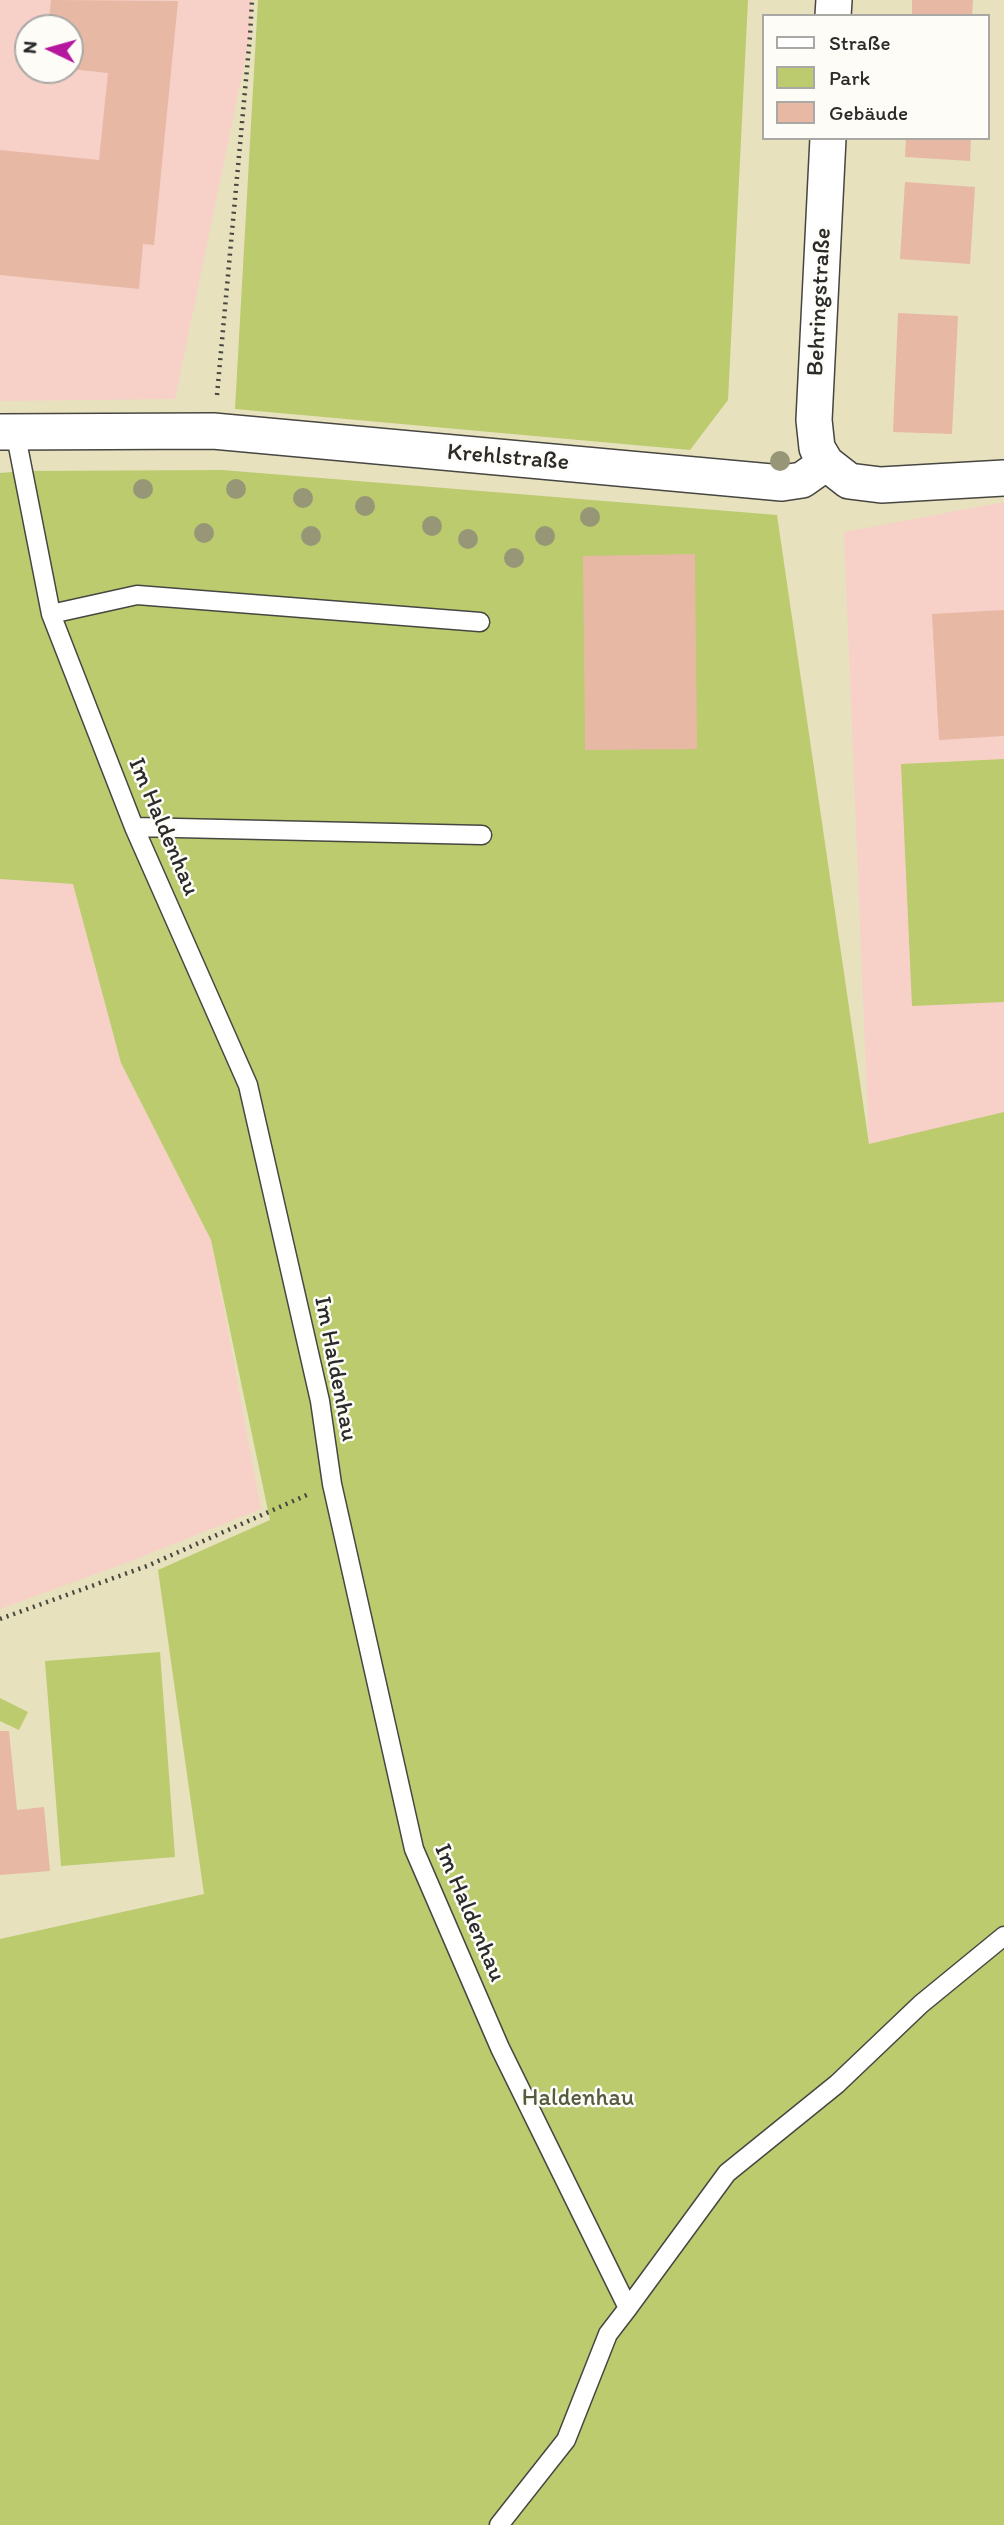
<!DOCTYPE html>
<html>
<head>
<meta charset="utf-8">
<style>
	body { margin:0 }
	#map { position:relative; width:1004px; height:2525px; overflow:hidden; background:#e7e1be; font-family:Itim,sans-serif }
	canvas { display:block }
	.legend { position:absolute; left:762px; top:14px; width:228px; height:126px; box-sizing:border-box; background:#fdfcf7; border:2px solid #a9a8a5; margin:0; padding:9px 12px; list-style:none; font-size:21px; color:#2b2b2b }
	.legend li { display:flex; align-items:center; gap:14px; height:35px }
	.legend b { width:35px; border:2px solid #a9a8a5 }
	.north { position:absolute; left:14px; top:14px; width:70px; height:70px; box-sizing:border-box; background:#fdfcf7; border:2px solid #a9a8a5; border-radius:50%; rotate:275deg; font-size:19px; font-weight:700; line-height:28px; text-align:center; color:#2b2b2b }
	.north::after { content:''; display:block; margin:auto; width:24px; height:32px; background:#b5179e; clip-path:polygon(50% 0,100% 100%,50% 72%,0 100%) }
</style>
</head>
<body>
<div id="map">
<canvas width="1004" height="2525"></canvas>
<ul class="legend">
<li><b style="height:9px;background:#fff"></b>Straße</li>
<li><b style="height:19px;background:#bbcb6e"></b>Park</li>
<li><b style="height:19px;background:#e7b8a4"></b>Gebäude</li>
</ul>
<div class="north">N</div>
</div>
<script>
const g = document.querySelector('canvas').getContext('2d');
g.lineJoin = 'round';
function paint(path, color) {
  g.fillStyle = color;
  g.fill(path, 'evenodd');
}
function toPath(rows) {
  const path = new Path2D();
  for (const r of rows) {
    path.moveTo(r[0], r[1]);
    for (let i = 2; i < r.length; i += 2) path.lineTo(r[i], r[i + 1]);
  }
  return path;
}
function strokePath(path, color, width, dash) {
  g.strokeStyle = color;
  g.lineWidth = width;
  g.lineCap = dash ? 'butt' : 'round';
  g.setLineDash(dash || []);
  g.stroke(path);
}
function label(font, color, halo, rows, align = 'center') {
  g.font = font + ' Itim,sans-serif';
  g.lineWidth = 5;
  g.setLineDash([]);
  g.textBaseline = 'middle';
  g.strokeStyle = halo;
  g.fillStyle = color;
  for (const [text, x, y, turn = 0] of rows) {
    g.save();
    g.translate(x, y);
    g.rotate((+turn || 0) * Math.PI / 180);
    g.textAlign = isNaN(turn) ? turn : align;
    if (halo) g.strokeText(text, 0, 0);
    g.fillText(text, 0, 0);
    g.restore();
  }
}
paint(toPath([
	[0,0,252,0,250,36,175,399,0,401],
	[28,28,70,28,70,70,28,70],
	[1004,502,1004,1112,869,1145,844,532],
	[0,879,73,884,121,1063,211,1240,261,1509,131,1561,0,1609]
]), '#f7d1c8');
paint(toPath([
	[258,0,748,0,728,400,690,450,235,409],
	[222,470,777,515,869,1144,1004,1112,1004,2525,0,2525,0,1939,204,1894,158,1570,270,1520,211,1240,121,1063,73,884,0,879,0,473,24,471],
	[1004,759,1004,1002,912,1006,901,764],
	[160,1652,175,1857,61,1866,45,1661],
	[0,1698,28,1712,19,1730,0,1721]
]), '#bbcb6e');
paint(toPath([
	[51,0,178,1,154,245,143,244,139,289,0,275,0,150,99,160,108,73,70,69,70,28,48,28],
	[912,0,973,0,972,16,912,16],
	[906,138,971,138,970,161,905,157],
	[905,182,975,187,970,264,900,259],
	[898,313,958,316,952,434,893,432],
	[695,554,697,749,585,750,583,556],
	[1004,610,1004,736,939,740,932,614],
	[0,1731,9,1731,17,1810,44,1807,50,1871,0,1875]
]), '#e7b8a4');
const lane = toPath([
	[15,431,51,614,134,827,248,1085,320,1401,332,1484,414,1849,500,2048,628,2308,608,2334,566,2440,499,2525],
	[51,614,137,595,480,622],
	[134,827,482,835],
	[628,2308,727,2173,837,2084,921,2004,1004,1936]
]);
const street = toPath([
	[833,16,834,0],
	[828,138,814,420,817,448,826,463,849,481,881,485,1004,478],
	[0,432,213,431,782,483,802,480,826,463]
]);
strokePath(lane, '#474641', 21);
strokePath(street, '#474641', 38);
strokePath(toPath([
	[217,395,250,36,252,0],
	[0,1619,147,1566,309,1494]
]), '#474641', 4.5, [2, 5]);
strokePath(lane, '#fff', 18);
strokePath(street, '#fff', 35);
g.fillStyle = '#979778';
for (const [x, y] of [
	[780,461],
	[143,489],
	[236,489],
	[303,498],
	[365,506],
	[590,517],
	[432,526],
	[204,533],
	[311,536],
	[545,536],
	[468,539],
	[514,558]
]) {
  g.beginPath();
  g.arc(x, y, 10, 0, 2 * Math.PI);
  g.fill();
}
label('24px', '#2b2b2b', '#fdfcf7', [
	["Behringstraße",820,302,-87],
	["Krehlstraße",508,458,5],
	["Im Haldenhau",163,827,67],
	["Im Haldenhau",335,1369,79],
	["Im Haldenhau",469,1913,67]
]);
label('24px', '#565b3f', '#fdfcf7', [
	["Haldenhau",578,2099]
]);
</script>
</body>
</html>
